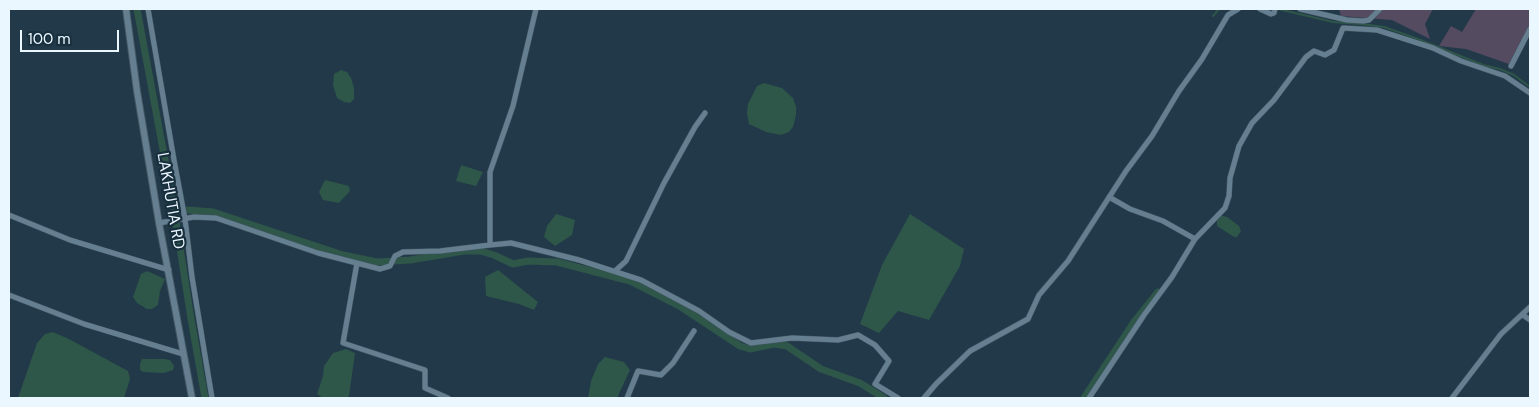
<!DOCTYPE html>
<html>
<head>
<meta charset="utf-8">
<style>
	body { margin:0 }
	#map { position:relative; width:1539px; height:407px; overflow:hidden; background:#223949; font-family:"DM Sans",sans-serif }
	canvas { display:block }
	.frame { position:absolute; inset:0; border:10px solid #ebf7ff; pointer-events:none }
	.scale { position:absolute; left:20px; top:30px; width:99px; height:22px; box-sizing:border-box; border:2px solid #ebf7ff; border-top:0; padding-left:6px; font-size:15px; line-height:18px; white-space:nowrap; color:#ebf7ff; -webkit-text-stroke:4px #182f3e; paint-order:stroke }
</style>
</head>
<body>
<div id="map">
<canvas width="1539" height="407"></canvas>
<div class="frame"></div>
<div class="scale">100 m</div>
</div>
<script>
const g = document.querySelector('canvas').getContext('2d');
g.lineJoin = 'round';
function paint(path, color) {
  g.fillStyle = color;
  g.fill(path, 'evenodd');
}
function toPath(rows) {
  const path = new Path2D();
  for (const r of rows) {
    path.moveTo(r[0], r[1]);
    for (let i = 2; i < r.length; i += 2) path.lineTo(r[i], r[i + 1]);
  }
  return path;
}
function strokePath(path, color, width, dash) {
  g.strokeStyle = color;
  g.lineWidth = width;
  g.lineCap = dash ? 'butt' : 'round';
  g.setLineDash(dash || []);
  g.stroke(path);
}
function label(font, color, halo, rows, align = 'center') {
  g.font = font + ' "DM Sans",sans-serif';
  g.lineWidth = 4.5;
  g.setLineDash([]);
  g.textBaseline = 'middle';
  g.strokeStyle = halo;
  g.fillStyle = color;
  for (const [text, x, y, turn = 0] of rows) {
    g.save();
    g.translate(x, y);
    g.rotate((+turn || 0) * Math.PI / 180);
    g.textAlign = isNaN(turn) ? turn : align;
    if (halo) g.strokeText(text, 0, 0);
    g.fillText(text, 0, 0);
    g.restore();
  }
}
paint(toPath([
	[1339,9,1433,9,1425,24,1430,39,1392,20,1341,16],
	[1476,9,1530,9,1530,25,1509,64,1466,49,1439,46,1451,26,1462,32]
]), '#554b61');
paint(toPath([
	[341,70,347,72,351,78,354,88,354,99,350,103,344,102,337,98,333,85,334,74],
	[764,83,782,88,793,98,796,107,796,115,793,127,789,132,781,135,766,132,749,124,747,113,748,104,757,86],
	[461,165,483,172,476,186,456,181],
	[325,180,349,186,350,191,339,203,323,200,319,192],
	[556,214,575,220,572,235,555,246,544,237,547,226],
	[910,214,964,249,960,266,929,320,898,311,879,333,860,324,882,265],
	[1220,215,1227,217,1239,226,1241,231,1237,237,1234,237,1217,226,1217,220],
	[498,270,538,302,534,310,519,304,486,296,485,277],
	[147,271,165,279,160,291,158,305,152,309,147,309,137,303,133,297,141,274],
	[53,332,69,339,128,371,130,379,124,398,18,398,37,343,45,334],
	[346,349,355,353,349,396,348,398,323,398,317,394,323,376,324,366,333,353],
	[605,357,624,362,630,370,617,398,588,398,591,381,598,364],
	[142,359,164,359,170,360,174,366,173,370,164,373,143,372,140,370,140,364]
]), '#2e5649');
strokePath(toPath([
	[1278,9,1333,22,1361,24,1384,27,1418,39,1483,65,1500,69,1514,75,1530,87],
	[1213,16,1219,9]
]), '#2e5649', 2);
strokePath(toPath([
	[137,9,174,209,191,319,205,398],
	[188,210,213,212,343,255,377,262,410,260,464,251,480,251,494,255,513,264,528,261,557,262,630,281,681,307,740,346,750,349,774,344,787,346,821,369,860,383,884,398],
	[1084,398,1134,322,1158,292]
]), '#2e5649', 7);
const minor = toPath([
	[148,9,174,160,185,219,192,277,212,398],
	[1260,9,1271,14,1274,13,1275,9],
	[1300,9,1347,20,1363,21,1369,20,1380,9],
	[1511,66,1530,29],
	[1109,197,1130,209,1163,221,1195,239],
	[9,215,70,240,169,270],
	[159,223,194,217,216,218,318,253,380,269,390,266,395,256,403,252,440,251,490,245,490,172,513,106,536,9],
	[490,245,511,243,579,260,641,280,699,311,729,332,751,343,792,338,838,340,858,335,875,345,889,361,875,384,898,398],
	[357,263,343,343,425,370,425,388,448,398],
	[615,271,626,261,664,183,695,127,705,113],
	[9,295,84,324,183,354],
	[1523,315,1530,320],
	[627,398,638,371,661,375,673,363,694,331],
	[924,398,936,384,970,351,1028,319,1039,295,1068,261,1126,171,1152,136,1179,91,1202,59,1228,15,1238,9],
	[1089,398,1144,315,1172,277,1195,239,1225,208,1229,196,1230,178,1239,146,1252,123,1274,100,1306,57,1314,51,1325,55,1334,50,1343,28,1377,30,1433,48,1461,61,1505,76,1530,93],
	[1452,398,1501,334,1530,307]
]);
const tertiary = toPath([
	[126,9,137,91,159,223,192,398]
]);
strokePath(minor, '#435865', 6);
strokePath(tertiary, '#435865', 8);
strokePath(minor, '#657f91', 5);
strokePath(tertiary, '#657f91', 6);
label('16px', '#ebf7ff', '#182f3e', [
	["LAKHUTIA RD",170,201,80]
]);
</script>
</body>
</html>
